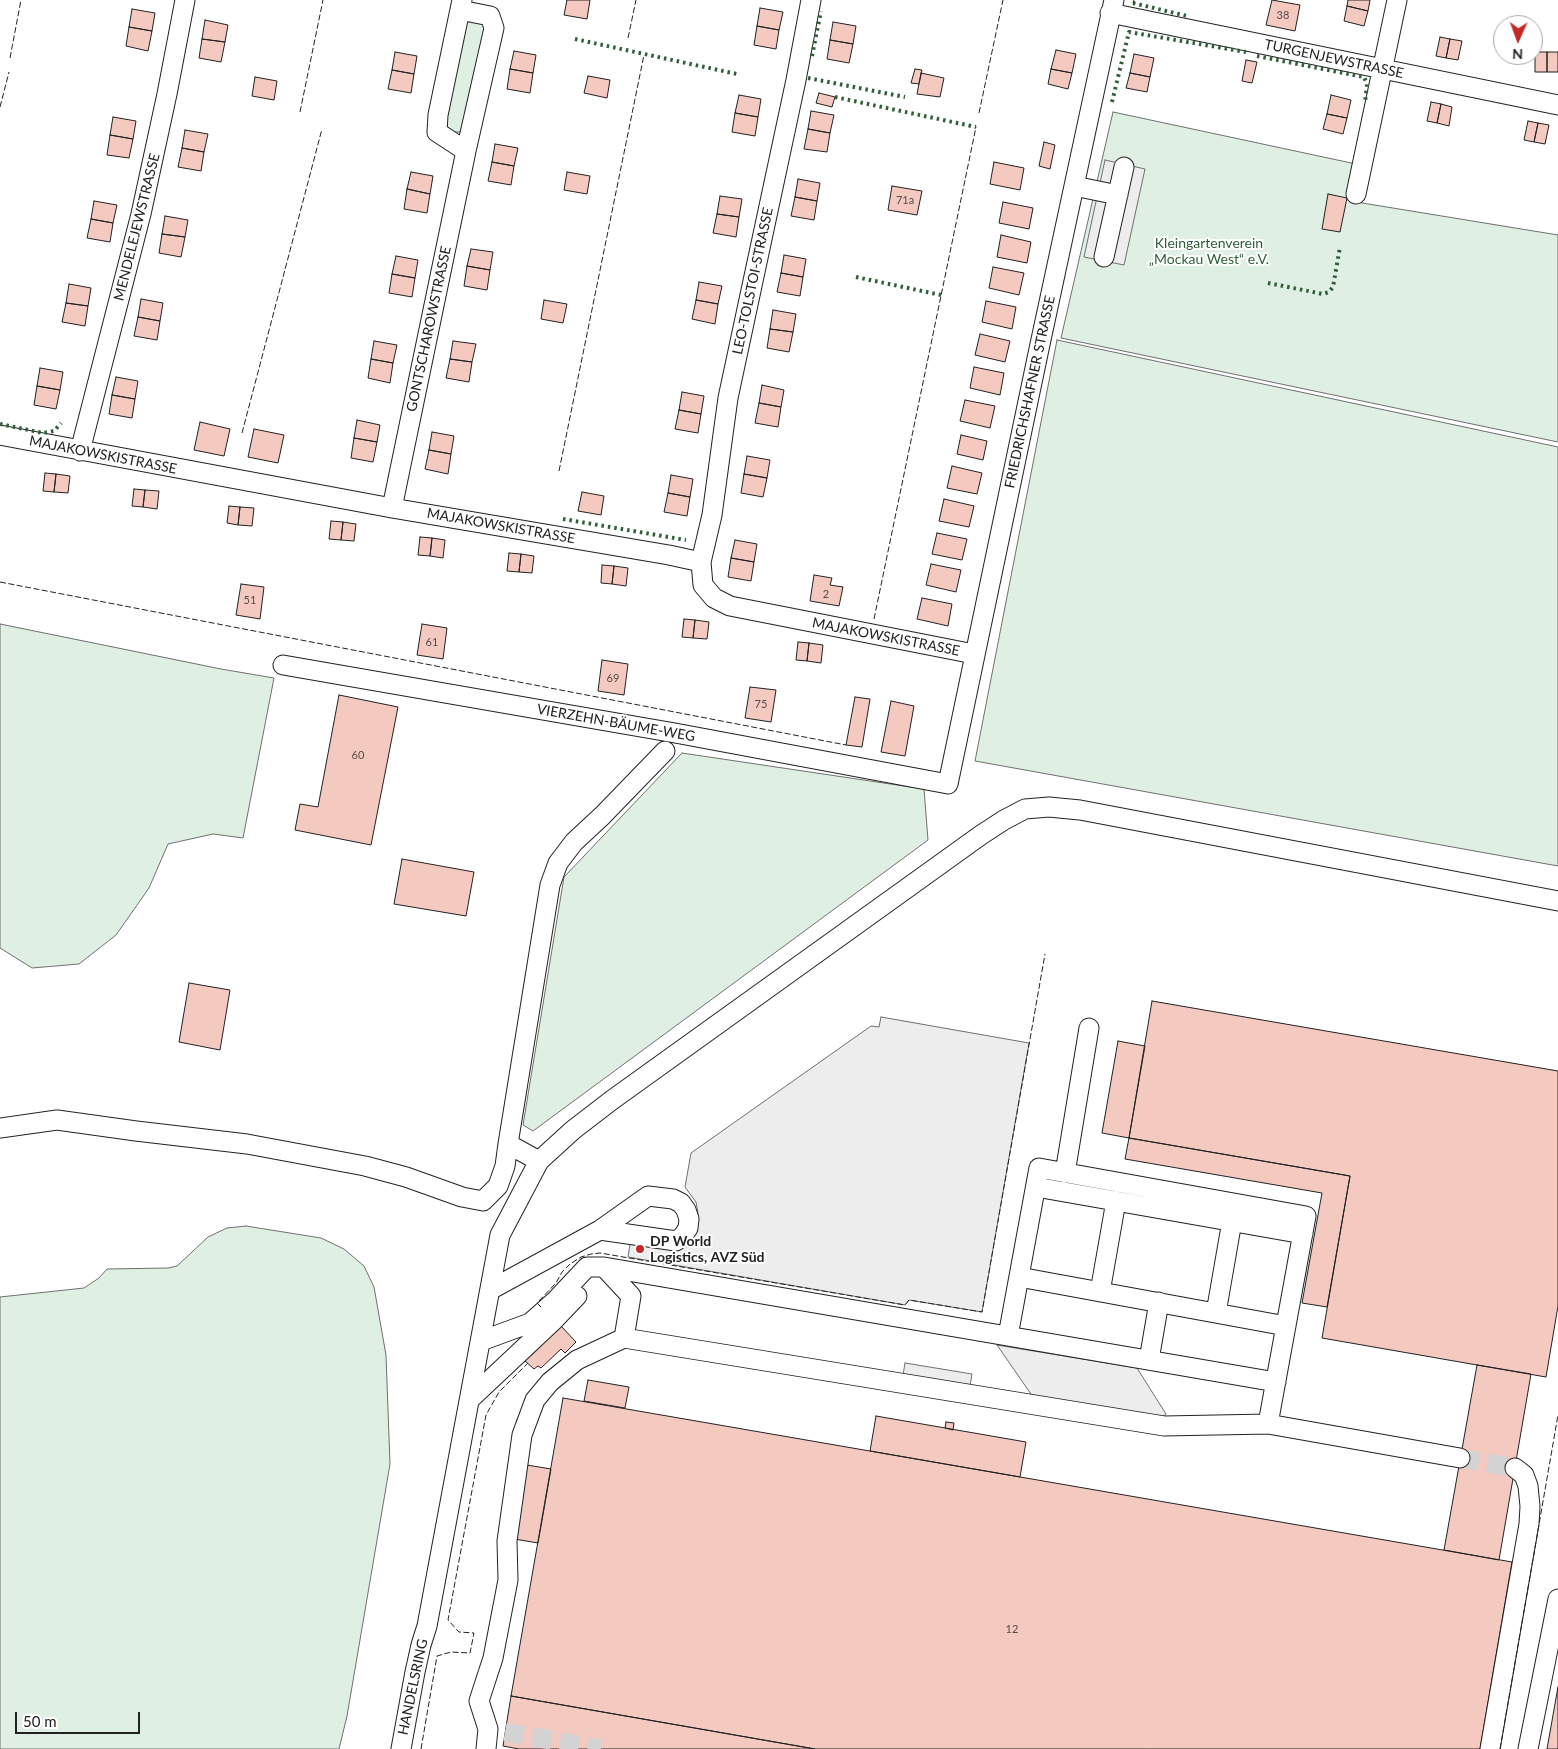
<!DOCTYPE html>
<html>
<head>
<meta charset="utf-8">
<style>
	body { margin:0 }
	#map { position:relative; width:1558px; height:1749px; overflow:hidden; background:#fff; font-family:Lato,sans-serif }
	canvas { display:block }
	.north { position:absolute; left:1493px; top:15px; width:50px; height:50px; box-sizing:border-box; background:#fff; border:1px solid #a7a7a7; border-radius:50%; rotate:182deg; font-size:14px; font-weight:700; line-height:20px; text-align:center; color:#222 }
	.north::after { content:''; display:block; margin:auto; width:18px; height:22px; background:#c62828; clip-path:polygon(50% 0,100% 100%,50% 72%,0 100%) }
	.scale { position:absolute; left:15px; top:1712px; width:125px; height:22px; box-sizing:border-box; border:2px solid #222; border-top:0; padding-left:6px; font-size:15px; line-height:18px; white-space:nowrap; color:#222; -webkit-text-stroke:4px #fff; paint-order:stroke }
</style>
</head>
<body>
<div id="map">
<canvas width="1558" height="1749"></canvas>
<div class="north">N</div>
<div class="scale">50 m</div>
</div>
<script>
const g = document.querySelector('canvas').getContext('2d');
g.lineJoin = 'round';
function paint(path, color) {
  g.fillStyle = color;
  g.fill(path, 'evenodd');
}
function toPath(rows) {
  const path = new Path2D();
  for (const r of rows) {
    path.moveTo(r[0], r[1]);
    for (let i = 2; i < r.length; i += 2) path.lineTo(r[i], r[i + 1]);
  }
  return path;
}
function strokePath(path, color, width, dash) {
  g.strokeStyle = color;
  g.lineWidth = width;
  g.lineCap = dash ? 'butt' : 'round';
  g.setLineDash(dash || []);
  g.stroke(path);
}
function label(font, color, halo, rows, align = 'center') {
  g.font = font + ' Lato,sans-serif';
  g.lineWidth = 4;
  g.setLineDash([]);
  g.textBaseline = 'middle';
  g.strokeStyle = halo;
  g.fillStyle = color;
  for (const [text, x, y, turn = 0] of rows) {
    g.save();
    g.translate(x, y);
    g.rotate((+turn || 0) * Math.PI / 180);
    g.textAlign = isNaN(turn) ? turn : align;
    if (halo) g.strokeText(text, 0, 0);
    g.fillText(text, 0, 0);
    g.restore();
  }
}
const green = toPath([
	[471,17,479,19,486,27,464,129,459,132,453,132,447,126,444,119,465,25,471,17],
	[1113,112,1356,164,1350,201,1558,235,1558,442,1061,338,1113,112],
	[1057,340,1558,447,1558,866,975,761,1057,340],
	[0,624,221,669,274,678,243,838,213,834,168,844,149,888,116,935,79,964,32,968,0,948,0,624],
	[682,753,924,789,928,840,533,1131,523,1125,564,877,682,753],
	[246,1226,321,1238,344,1249,364,1266,374,1287,386,1355,390,1464,347,1716,339,1749,0,1749,0,1297,84,1288,99,1278,107,1269,168,1268,177,1266,208,1237,227,1228,246,1226]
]);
paint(green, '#e0efe3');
strokePath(green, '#6f6f6f', 1);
const parking = toPath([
	[1105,160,1145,169,1124,265,1084,257,1105,160],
	[881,1017,1029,1043,982,1312,909,1300,905,1305,628,1257,630,1244,677,1251,689,1238,697,1226,698,1213,696,1202,685,1187,691,1153,871,1026,879,1027,881,1017],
	[997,1345,1137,1368,1166,1414,1159,1419,1033,1397,997,1345],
	[905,1363,972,1374,970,1386,903,1375,905,1363]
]);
paint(parking, '#ededed');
strokePath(parking, '#6f6f6f', 1);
const building = toPath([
	[567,0,590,0,587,19,564,15,567,0],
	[1272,0,1300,5,1295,31,1266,25,1272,0],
	[1348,0,1370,0,1368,11,1347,6,1348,0],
	[1347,6,1368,11,1364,26,1344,21,1347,6],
	[760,8,783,12,779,30,757,26,760,8],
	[132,9,155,13,152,31,129,27,132,9],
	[205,20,228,25,225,42,202,39,205,20],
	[833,22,856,26,853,44,830,40,833,22],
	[757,26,779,30,776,49,754,45,757,26],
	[129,27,152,31,148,51,126,46,129,27],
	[1440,37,1450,39,1446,58,1436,56,1440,37],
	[202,39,225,42,221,62,199,58,202,39],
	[1450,39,1462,41,1458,60,1446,58,1450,39],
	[830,40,853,44,849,63,827,59,830,40],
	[1056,50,1076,54,1072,73,1051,69,1056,50],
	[514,51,536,55,533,73,510,69,514,51],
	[395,52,417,56,414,74,392,70,395,52],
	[1535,52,1547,52,1547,72,1535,72,1535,52],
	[1547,52,1558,52,1558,72,1547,72,1547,52],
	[1134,54,1154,58,1150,77,1130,73,1134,54],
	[1246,60,1257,62,1252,83,1242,81,1246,60],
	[510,69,533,73,530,93,507,89,510,69],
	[915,69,922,70,919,84,911,83,915,69],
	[1051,69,1072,73,1068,89,1048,84,1051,69],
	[392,70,414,74,411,93,388,89,392,70],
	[921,73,944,78,940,97,917,94,921,73],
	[1130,73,1150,77,1147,92,1126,88,1130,73],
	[588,76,610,80,607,98,584,93,588,76],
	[255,77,277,81,274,100,252,96,255,77],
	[819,93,835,97,832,107,816,103,819,93],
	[739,95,761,99,758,117,735,113,739,95],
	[1331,95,1351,100,1347,118,1327,114,1331,95],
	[1431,102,1441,104,1437,123,1427,121,1431,102],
	[1441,104,1452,107,1449,126,1437,123,1441,104],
	[811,111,834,115,830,133,808,129,811,111],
	[735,113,758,117,755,136,732,132,735,113],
	[1327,114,1347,118,1343,134,1323,129,1327,114],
	[113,117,136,121,133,139,110,135,113,117],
	[1528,121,1538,123,1534,142,1524,140,1528,121],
	[1538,123,1549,125,1545,144,1534,142,1538,123],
	[808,129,830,133,827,152,804,149,808,129],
	[185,130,208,134,204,152,182,148,185,130],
	[110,135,133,139,129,158,107,155,110,135],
	[1044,142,1055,145,1050,169,1039,166,1044,142],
	[495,144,518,148,514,166,492,162,495,144],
	[182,148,204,152,201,171,178,167,182,148],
	[492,162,514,166,511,185,488,181,492,162],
	[994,162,1024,168,1020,190,990,184,994,162],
	[411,172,433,176,430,194,407,189,411,172],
	[567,172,590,176,587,194,564,190,567,172],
	[798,179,820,183,817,201,795,197,798,179],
	[892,186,922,191,917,215,888,210,892,186],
	[407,189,430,194,427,213,404,209,407,189],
	[1328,194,1347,198,1340,232,1322,229,1328,194],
	[720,196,742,199,739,217,717,214,720,196],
	[795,197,817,201,814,220,791,216,795,197],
	[94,201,117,205,113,223,91,219,94,201],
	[1003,202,1033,208,1029,229,999,223,1003,202],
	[717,214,739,217,736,237,713,233,717,214],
	[165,216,188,220,185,237,162,234,165,216],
	[91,219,113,223,110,242,87,238,91,219],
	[162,234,185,237,181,257,159,253,162,234],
	[1001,235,1031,242,1027,263,997,257,1001,235],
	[471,249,493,252,490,270,467,266,471,249],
	[784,255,806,259,803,277,781,273,784,255],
	[396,256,418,260,415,278,392,274,396,256],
	[467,266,490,270,487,290,464,286,467,266],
	[993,267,1024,273,1019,295,989,288,993,267],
	[781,273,803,277,800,296,777,292,781,273],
	[392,274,415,278,412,297,389,293,392,274],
	[699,282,722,286,718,304,696,300,699,282],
	[69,284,91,288,88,306,66,303,69,284],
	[141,299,163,303,160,321,138,317,141,299],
	[544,300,567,304,563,323,541,319,544,300],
	[696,300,718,304,715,324,692,319,696,300],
	[986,301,1016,307,1012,329,982,322,986,301],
	[66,303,88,306,85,326,62,322,66,303],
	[773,310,796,314,793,332,770,329,773,310],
	[138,317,160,321,157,340,134,336,138,317],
	[770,329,793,332,789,352,767,348,770,329],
	[980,334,1010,341,1005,362,975,355,980,334],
	[374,341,397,345,393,363,371,359,374,341],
	[453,341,476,344,472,362,450,359,453,341],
	[371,359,393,363,390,383,368,378,371,359],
	[450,359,472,362,469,382,446,378,450,359],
	[974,367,1004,373,1000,395,970,388,974,367],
	[40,368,63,372,60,390,37,386,40,368],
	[116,377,138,381,135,399,112,395,116,377],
	[762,385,784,390,781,407,759,403,762,385],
	[37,386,60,390,56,409,34,405,37,386],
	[682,392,704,396,701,414,679,410,682,392],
	[112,395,135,399,132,418,109,414,112,395],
	[965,400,995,406,990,428,960,421,965,400],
	[759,403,781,407,778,427,755,423,759,403],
	[679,410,701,414,698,433,675,429,679,410],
	[357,420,380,425,377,442,354,438,357,420],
	[200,422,230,429,224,456,194,450,200,422],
	[254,429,284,435,278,463,248,457,254,429],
	[432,432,454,436,451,454,429,450,432,432],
	[961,435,987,441,983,460,957,454,961,435],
	[354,438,377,442,373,462,351,458,354,438],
	[429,450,451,454,448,474,425,469,429,450],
	[747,456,770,460,767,478,744,474,747,456],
	[952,466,982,473,977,494,947,488,952,466],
	[45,473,56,474,54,492,43,491,45,473],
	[56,474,70,476,68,493,54,492,56,474],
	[744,474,767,478,763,497,741,493,744,474],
	[671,475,693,479,690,497,668,493,671,475],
	[134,489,145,490,143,507,132,506,134,489],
	[145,490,159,491,157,509,143,507,145,490],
	[582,492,604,496,601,515,578,511,582,492],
	[668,493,690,497,687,516,664,512,668,493],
	[944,499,974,506,969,527,939,521,944,499],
	[229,506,240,507,238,525,227,523,229,506],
	[240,507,254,508,252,526,238,525,240,507],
	[331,521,343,522,341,540,329,539,331,521],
	[343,522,356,524,354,541,341,540,343,522],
	[937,533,967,539,962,560,932,554,937,533],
	[420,537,432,538,430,556,418,555,420,537],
	[432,538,445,540,443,558,430,556,432,538],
	[735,540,757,544,754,562,731,558,735,540],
	[509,553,521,554,519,572,507,571,509,553],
	[521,554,534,556,532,573,519,572,521,554],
	[731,558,754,562,751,581,728,577,731,558],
	[931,564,961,570,956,592,926,585,931,564],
	[602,565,614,566,612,584,601,583,602,565],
	[614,566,628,568,626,586,612,584,614,566],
	[814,575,832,578,830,585,843,587,839,606,810,601,814,575],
	[241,584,264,587,260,619,236,615,241,584],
	[922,598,952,604,948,626,917,619,922,598],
	[684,619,695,620,693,638,682,637,684,619],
	[695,620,709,622,707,639,693,638,695,620],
	[422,624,447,628,443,659,417,655,422,624],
	[798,642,809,643,807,661,796,660,798,642],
	[809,643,823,645,821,663,807,661,809,643],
	[602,660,628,664,624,695,598,691,602,660],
	[750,687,776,690,771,722,745,718,750,687],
	[339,695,398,707,371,845,295,830,300,804,318,807,339,695],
	[855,697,870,699,862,747,846,745,855,697],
	[891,701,914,706,905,756,881,752,891,701],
	[402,859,474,872,466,916,394,904,402,859],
	[189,983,230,990,220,1050,179,1042,189,983],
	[1152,1001,1558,1071,1558,1306,1546,1377,1322,1338,1350,1176,1129,1138,1152,1001],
	[1118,1041,1145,1046,1129,1138,1102,1133,1118,1041],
	[1129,1138,1350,1176,1327,1307,1302,1303,1322,1193,1125,1159,1129,1138],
	[561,1326,576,1342,565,1353,561,1349,541,1368,538,1366,534,1369,525,1361,561,1326],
	[1477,1365,1531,1374,1499,1560,1444,1550,1477,1365],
	[588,1380,629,1387,625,1408,584,1401,588,1380],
	[563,1398,1512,1562,1480,1749,815,1749,511,1696,563,1398],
	[876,1416,1026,1442,1020,1477,870,1451,876,1416],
	[946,1422,954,1423,953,1430,945,1428,946,1422],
	[527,1465,551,1469,538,1543,514,1539,527,1465],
	[1558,1687,1558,1749,1547,1749,1558,1687],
	[511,1696,815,1749,519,1749,503,1746,511,1696]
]);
paint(building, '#f3c9c0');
strokePath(building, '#222', 1);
strokePath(toPath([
	[1460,1458,1515,1468],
	[505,1732,601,1749]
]), '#d3d3d3', 19, [19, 9]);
const minor = toPath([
	[460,10,490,16,494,28,466,151],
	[1110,13,1558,105],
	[1074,186,1118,195],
	[1356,194,1397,0],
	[1104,257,1124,167],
	[0,435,392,508,669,555,701,562,703,585,714,598,730,606,974,654],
	[80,451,141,214,167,94,185,0],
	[392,508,466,151,437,132,438,115,462,0],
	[701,562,712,515,728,398,796,80,811,0],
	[283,665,675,733,948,784,1039,349,1114,0],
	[0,1128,57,1120,136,1131,247,1144,365,1166,406,1177,462,1197,483,1201,498,1186,505,1166,508,1144],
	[539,1161,508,1144,550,885,558,863,574,842,602,816,665,751],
	[1065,1173,1089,1028],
	[1036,1187,1303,1234],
	[604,1267,631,1296,624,1338],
	[1019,1277,1286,1326],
	[490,1290,600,1230,676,1241,683,1236,688,1228,689,1219,686,1210,681,1203,673,1199,648,1196,600,1230],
	[1100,1292,1116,1201],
	[1216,1313,1232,1221],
	[1008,1336,1039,1168,1306,1216,1268,1424],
	[481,1341,530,1323,556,1300,587,1267,604,1267,1276,1382],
	[1149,1360,1159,1302],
	[470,1399,554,1320,577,1296],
	[401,1749,415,1672,421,1645,427,1626,500,1235,539,1161,573,1130,612,1100,981,835,1004,820,1025,809,1049,807,1080,810,1558,901],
	[486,1749,488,1729,479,1701,493,1658,508,1580,507,1541,522,1435,535,1400,550,1382,577,1360,624,1338,1164,1426,1268,1424,1460,1458],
	[1490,1749,1529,1524,1530,1506,1528,1486,1524,1475,1515,1468],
	[1528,1749,1558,1599]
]);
strokePath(minor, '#222', 21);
strokePath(minor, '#fff', 19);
strokePath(toPath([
	[1133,3,1187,16],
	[575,39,737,74],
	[812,56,821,11],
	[1257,56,1364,77,1367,84,1365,103],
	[808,78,905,97],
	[835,97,976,127],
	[1112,102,1129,32,1246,52],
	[856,277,941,295],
	[1268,283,1323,294,1329,292,1333,287,1340,247],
	[0,424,43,433,54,431,61,423],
	[563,519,686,540]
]), '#2f5e38', 4, [2.5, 4]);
strokePath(toPath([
	[1133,3,1134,0],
	[628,38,636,0],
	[10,58,21,0],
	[0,107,9,72],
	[300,112,323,0],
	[979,113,1003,0],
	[242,433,322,129],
	[559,471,644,55],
	[0,582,846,745],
	[874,619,976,127],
	[541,1307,537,1303,556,1283,562,1272,570,1264,581,1257,591,1254,600,1253,905,1305,909,1300,982,1312,1045,954],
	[421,1749,437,1656,451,1652,470,1653,474,1633,459,1632,448,1620,486,1415,499,1392,528,1363],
	[1500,1749,1558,1415]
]), '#222', 1, [6, 2.5]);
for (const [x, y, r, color] of [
	[640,1249,5,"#c62828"]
]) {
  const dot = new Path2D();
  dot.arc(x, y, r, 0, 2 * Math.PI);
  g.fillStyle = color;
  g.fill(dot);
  strokePath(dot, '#fff', 2);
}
label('11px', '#564c4a', null, [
	["38",1283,15],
	["71a",905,200],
	["2",826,594],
	["51",250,600],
	["61",432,642],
	["69",613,678],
	["75",761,704],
	["60",358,755],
	["12",1012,1629]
]);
label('14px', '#222', '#fff', [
	["TURGENJEWSTRASSE",1334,59,12],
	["MENDELEJEWSTRASSE",137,227,-76],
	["LEO-TOLSTOI-STRASSE",753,281,-78],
	["GONTSCHAROWSTRASSE",429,329,-78],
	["FRIEDRICHSHAFNER STRASSE",1030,392,-78],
	["MAJAKOWSKISTRASSE",103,455,11],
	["MAJAKOWSKISTRASSE",501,526,10],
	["MAJAKOWSKISTRASSE",886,637,11],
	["VIERZEHN-BÄUME-WEG",616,723,10],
	["HANDELSRING",413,1687,-78]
]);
label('14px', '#2f5e38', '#fff', [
	["Kleingartenverein",1209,243],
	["„Mockau West“ e.V.",1209,259]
]);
label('bold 14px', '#222', '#fff', [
	["DP World",650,1241],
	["Logistics, AVZ Süd",650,1257]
], 'left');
</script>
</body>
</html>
